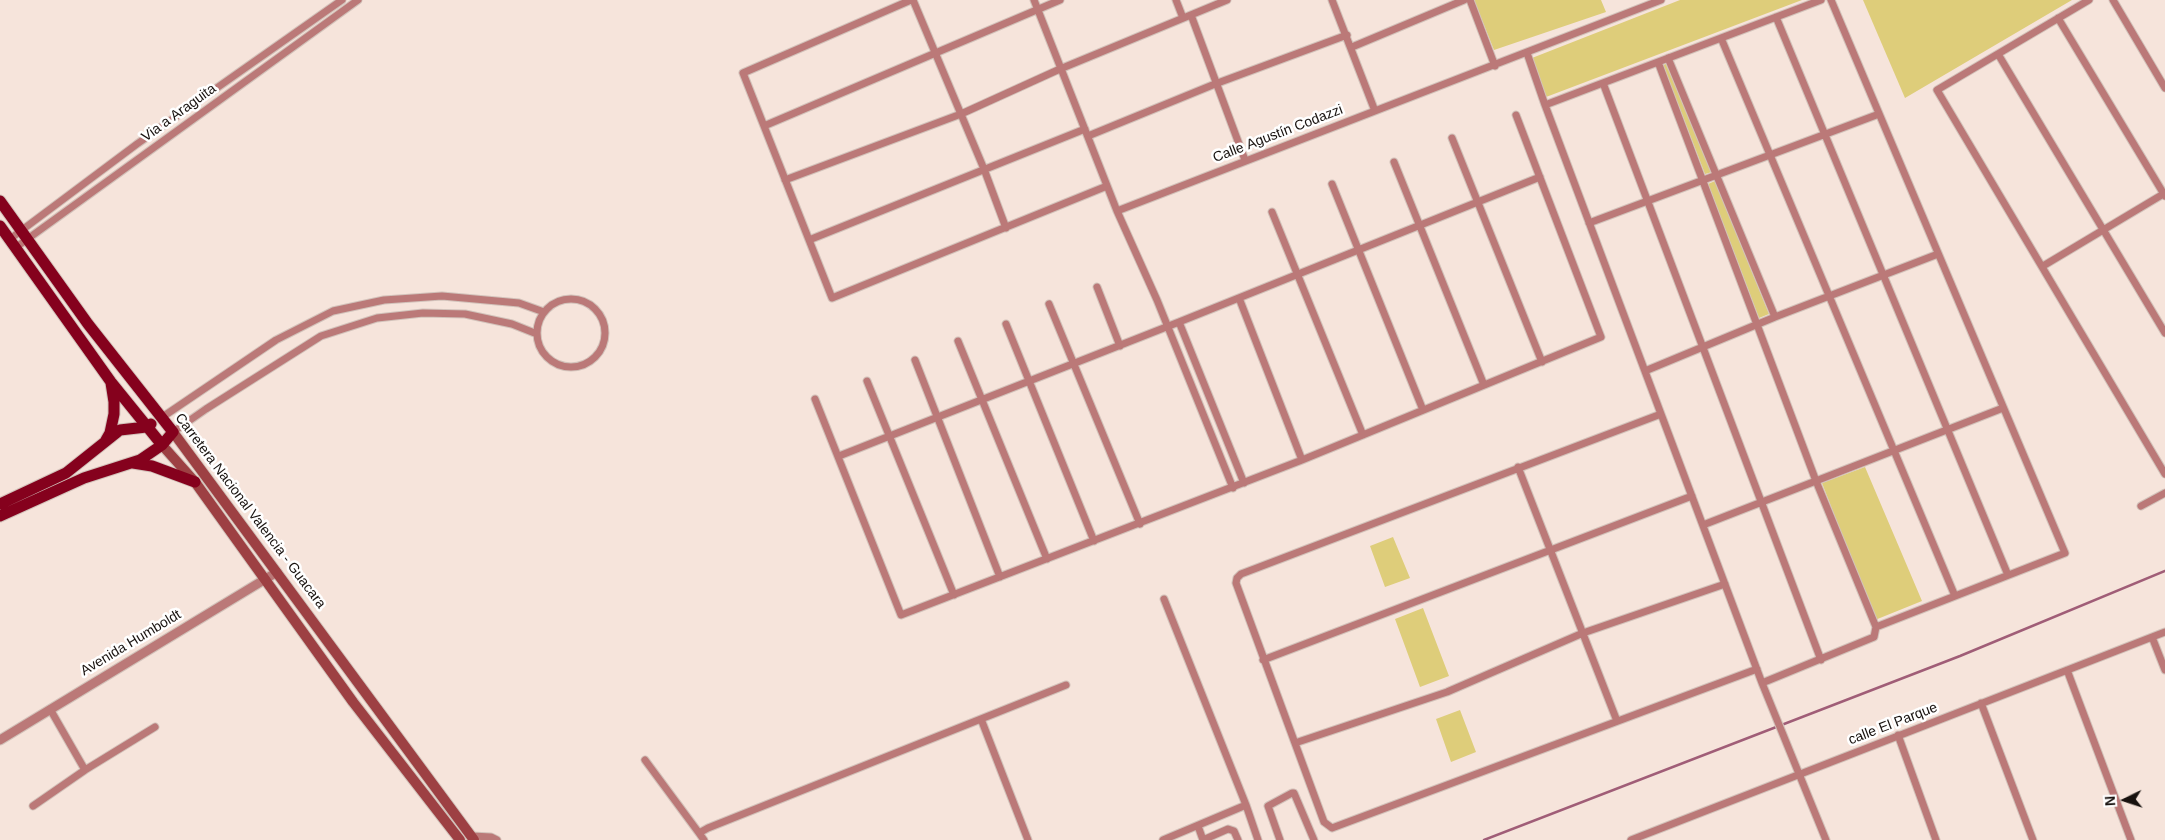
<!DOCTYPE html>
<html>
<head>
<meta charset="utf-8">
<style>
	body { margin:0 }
	#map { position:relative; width:2165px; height:840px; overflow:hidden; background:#f6e4db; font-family:Helvetica,sans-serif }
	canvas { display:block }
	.north { position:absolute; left:2100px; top:775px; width:50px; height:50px; -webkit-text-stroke:4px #fff; paint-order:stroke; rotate:266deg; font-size:14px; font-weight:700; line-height:20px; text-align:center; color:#17110e }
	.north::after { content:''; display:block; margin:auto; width:18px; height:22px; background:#17110e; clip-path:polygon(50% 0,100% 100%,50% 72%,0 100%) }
</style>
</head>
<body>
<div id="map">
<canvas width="2165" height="840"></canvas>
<div class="north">N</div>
</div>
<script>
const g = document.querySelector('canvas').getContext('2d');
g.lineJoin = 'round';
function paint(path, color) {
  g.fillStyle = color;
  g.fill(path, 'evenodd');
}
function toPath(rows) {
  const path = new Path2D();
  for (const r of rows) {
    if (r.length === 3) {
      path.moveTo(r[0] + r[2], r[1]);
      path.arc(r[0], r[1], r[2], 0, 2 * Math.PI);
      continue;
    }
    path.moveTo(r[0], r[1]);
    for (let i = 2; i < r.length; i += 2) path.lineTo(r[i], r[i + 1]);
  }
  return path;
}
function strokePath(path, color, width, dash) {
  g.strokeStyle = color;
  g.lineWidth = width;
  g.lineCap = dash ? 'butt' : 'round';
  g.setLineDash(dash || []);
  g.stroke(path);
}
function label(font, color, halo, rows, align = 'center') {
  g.font = font + ' Helvetica,sans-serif';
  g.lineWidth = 5;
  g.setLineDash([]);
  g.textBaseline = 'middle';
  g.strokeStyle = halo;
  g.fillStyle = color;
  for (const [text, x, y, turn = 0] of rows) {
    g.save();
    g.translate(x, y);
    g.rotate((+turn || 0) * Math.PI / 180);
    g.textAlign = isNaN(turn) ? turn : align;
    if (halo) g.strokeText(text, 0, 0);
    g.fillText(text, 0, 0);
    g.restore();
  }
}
paint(toPath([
	[1474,0,1601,0,1606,12,1494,50],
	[1680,0,1802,0,1546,97,1532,58],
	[1863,0,2072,0,1905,98],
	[1666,64,1712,172,1705,174,1663,65],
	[1715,181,1769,314,1759,318,1708,184],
	[1865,467,1922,601,1875,620,1822,483],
	[1393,537,1410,578,1385,587,1370,546],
	[1423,608,1449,676,1420,687,1395,619],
	[1460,710,1476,752,1451,762,1436,719]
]), '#decd7a');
strokePath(toPath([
	[1484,840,1960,656,2165,571]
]), '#a05d77', 2.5);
const minor = toPath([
	[911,0,743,73,832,298,1107,186],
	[913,0,984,169,1006,228],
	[1034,0,1117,211,1661,0],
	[1176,0,1183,18],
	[1332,0,1375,111],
	[1470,0,1495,66],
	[1831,0,2065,553,1876,627],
	[2089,0,1937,90,2165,474],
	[2113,0,2165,88],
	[1191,15,1245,160],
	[1776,17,2008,575],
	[2058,18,2165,196],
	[1721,38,1955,596],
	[1352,47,1464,0],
	[1527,53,1545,105,1762,683,1826,840],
	[1998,54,2165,333],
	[1668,58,1775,317],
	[1658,62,1816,481,1876,627,1874,637,1762,683],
	[1603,83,1821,660],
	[1545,105,1821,0],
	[764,126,1060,0],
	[1088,136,1215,84,1347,35],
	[1452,138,1542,362],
	[1394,162,1484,385],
	[785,180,961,114,1060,69,1227,0],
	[1332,184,1423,410],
	[1117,211,1157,300,1233,488],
	[1272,212,1363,435],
	[1589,223,1879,114],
	[10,239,137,144,342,0],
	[809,240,1085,129],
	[15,248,358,0],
	[2043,266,2165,193],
	[1097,287,1120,346],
	[1239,298,1302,460],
	[571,333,34],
	[1049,304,1140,524],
	[1179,322,1244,483],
	[1006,324,1094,541],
	[958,341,1047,559],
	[915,360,1000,577],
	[1645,371,1775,317,1938,254],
	[867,381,954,595],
	[815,399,901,615,1302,460,1601,337,1516,115],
	[1661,414,1241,574,1237,578,1236,583,1324,822,1332,828,1757,669],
	[161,418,276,340,333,311,384,300,442,296,519,303,544,312],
	[173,432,206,409,321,336,377,318,423,313,465,314,512,324,537,334],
	[839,456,1179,322,1540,177],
	[1518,467,1617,721],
	[2141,506,2165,493],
	[1703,525,2003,408],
	[2152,637,2165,670],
	[1263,660,1692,496],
	[2067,670,2131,840],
	[1981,703,2033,840],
	[50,709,85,770],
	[981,719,1028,840],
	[1898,735,1936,840],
	[1295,743,1447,692,1583,633,1725,584],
	[645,760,699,833],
	[1246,805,1258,840],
	[33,806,85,770,155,727],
	[1198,826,1203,840],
	[472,836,491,837,497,840],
	[704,840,699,833,708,828,1066,685],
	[1163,840,1246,805,1164,599],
	[1203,840,1228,829,1234,831,1238,840],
	[1280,840,1268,806,1292,793,1294,793,1314,840],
	[1631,840,2165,632]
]);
const tertiary = toPath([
	[0,740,277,572]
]);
const secondary = toPath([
	[173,432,474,840],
	[162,445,195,482,353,702,460,840]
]);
const primary = toPath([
	[0,201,88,324,173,432,162,445,140,460,84,478,0,516],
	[0,226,111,382,162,445],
	[106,440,110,433,114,414,114,402,111,383],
	[133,463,152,466,195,482],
	[0,504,66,473,120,430,146,427,151,424]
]);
strokePath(minor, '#d2c2ba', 9);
strokePath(tertiary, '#d2c2ba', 11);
strokePath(secondary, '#d2c2ba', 12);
strokePath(primary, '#d2c2ba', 13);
strokePath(minor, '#bb7978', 7);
strokePath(tertiary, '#bb7978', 9);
strokePath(secondary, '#9d4043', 10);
strokePath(primary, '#85011d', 11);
label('14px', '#17110e', '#fff', [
	["Via a Araguita",179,113,-36],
	["Calle Agustín Codazzi",1278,134,-21],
	["Carretera Nacional Valencia - Guacara",250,511,53],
	["Avenida Humboldt",131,643,-31],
	["calle El Parque",1893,724,-21]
]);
</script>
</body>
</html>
